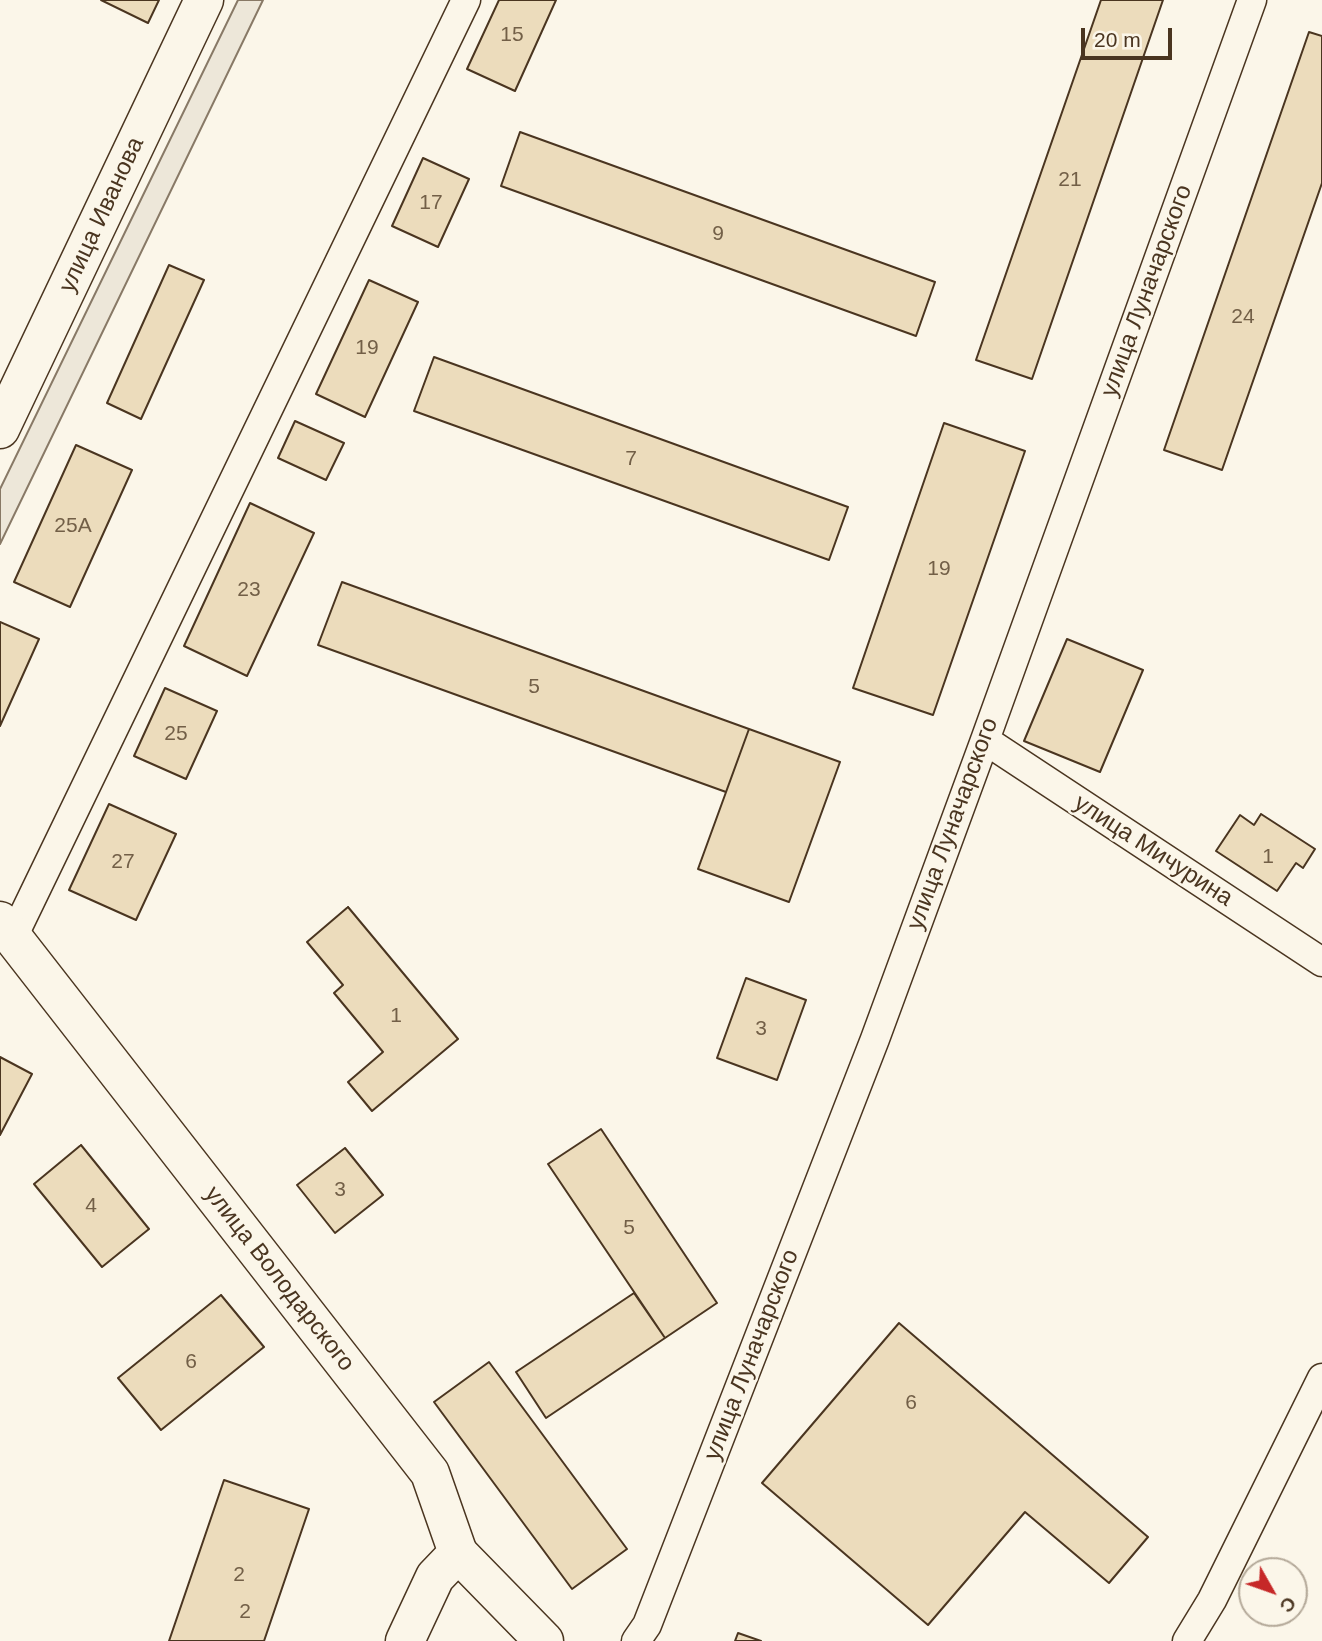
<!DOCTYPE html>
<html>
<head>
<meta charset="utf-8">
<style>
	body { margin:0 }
	#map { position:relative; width:1322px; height:1641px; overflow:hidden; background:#fbf6e9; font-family:Arial,sans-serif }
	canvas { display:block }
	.north { position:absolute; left:1238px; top:1557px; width:70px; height:70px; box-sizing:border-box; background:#fbf6e9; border:2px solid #b4a999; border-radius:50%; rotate:130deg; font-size:19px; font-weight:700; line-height:28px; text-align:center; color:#4a3520 }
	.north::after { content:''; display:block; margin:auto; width:24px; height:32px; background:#c62828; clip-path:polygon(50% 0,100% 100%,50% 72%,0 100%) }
	.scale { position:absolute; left:1081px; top:28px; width:91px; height:32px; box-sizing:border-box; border:4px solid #4a3520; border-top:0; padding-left:9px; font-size:21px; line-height:24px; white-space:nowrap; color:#4a3520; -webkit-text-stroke:5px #fbf6e9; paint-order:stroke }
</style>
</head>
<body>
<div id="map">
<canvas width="1322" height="1641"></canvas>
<div class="north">С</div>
<div class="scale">20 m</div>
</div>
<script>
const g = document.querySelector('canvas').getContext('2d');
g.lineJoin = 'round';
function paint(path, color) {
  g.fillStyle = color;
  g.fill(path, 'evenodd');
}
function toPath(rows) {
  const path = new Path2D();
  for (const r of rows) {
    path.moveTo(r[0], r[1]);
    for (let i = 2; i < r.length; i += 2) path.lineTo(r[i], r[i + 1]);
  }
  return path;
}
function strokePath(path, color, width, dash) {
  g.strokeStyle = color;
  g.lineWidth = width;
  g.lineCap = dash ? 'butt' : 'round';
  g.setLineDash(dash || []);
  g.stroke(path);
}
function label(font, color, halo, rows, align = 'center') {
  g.font = font + ' Arial,sans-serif';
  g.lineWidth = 5;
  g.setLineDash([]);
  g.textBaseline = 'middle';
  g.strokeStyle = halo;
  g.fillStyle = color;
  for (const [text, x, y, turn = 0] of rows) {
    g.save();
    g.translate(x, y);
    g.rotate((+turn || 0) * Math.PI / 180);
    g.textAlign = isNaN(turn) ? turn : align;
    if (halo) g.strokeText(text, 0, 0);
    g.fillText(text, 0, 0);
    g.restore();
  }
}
const parking = toPath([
	[238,0,263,0,0,544,0,489,238,0]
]);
paint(parking, '#ede7d9');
strokePath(parking, '#887966', 2);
const building = toPath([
	[101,0,159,0,148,23,101,0],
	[499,0,556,0,515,91,467,69,499,0],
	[1101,0,1163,0,1032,379,976,360,1101,0],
	[1309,32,1322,36,1322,183,1222,470,1164,450,1309,32],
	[520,132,935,282,916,336,501,186,520,132],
	[423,158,469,179,438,247,392,226,423,158],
	[169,265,204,280,141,419,107,403,169,265],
	[369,280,418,302,365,417,316,394,369,280],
	[434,357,848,507,829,560,414,411,434,357],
	[295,421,344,443,326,480,278,458,295,421],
	[944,423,1025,451,933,715,853,688,944,423],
	[76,445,132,470,70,607,14,582,76,445],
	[250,503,314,533,247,676,184,646,250,503],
	[342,582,749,729,726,792,318,645,342,582],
	[0,622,39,639,0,726,0,622],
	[1067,639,1143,670,1100,772,1024,741,1067,639],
	[165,688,217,711,186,779,134,756,165,688],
	[749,729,840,762,789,902,698,869,749,729],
	[109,804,176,834,136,920,69,890,109,804],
	[1261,814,1315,849,1303,868,1296,863,1277,891,1216,851,1240,815,1254,825,1261,814],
	[348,907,458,1039,372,1111,348,1082,383,1052,334,993,343,985,307,942,348,907],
	[746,978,806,1000,777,1080,717,1058,746,978],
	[0,1057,32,1074,0,1135,0,1057],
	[601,1129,717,1303,665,1338,548,1164,601,1129],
	[81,1145,149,1229,102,1267,34,1184,81,1145],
	[345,1148,383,1195,335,1233,297,1185,345,1148],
	[634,1293,665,1338,546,1418,516,1372,634,1293],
	[221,1295,264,1347,161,1430,118,1378,221,1295],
	[899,1323,1148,1537,1109,1583,1025,1512,928,1625,762,1483,899,1323],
	[489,1362,627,1549,572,1589,434,1402,489,1362],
	[224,1480,309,1509,264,1641,169,1641,224,1480],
	[738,1633,761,1641,735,1641,738,1633]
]);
paint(building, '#ecdcbc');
strokePath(building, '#4a3520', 2);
const street = toPath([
	[985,740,1322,962],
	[13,937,466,0],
	[636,1641,647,1625,875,1039,985,740,1252,0],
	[1187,1641,1212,1600,1322,1378]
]);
const secondary = toPath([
	[458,1553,544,1641]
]);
const primary = toPath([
	[0,429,204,0],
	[0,921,430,1473,458,1553,435,1577,405,1641]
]);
strokePath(street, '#4a3520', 31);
strokePath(secondary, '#4a3520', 41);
strokePath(primary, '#4a3520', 41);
strokePath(street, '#fbf6e9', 28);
strokePath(secondary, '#fbf6e9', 38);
strokePath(primary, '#fbf6e9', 38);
label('21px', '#725f47', null, [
	["15",512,35],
	["21",1070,180],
	["17",431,203],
	["9",718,234],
	["24",1243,317],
	["19",367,348],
	["7",631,459],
	["25А",73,526],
	["19",939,569],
	["23",249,590],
	["5",534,687],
	["25",176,734],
	["1",1268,857],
	["27",123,862],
	["1",396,1016],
	["3",761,1029],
	["3",340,1190],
	["4",91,1206],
	["5",629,1228],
	["6",191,1362],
	["6",911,1403],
	["2",239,1575],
	["2",245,1612]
]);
label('24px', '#4a3520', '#fbf6e9', [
	["улица Иванова",102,215,-65],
	["улица Луначарского",1147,291,-70],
	["улица Луначарского",953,824,-70],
	["улица Мичурина",1153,851,33],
	["улица Володарского",279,1279,52],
	["улица Луначарского",752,1355,-69]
]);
</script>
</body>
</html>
